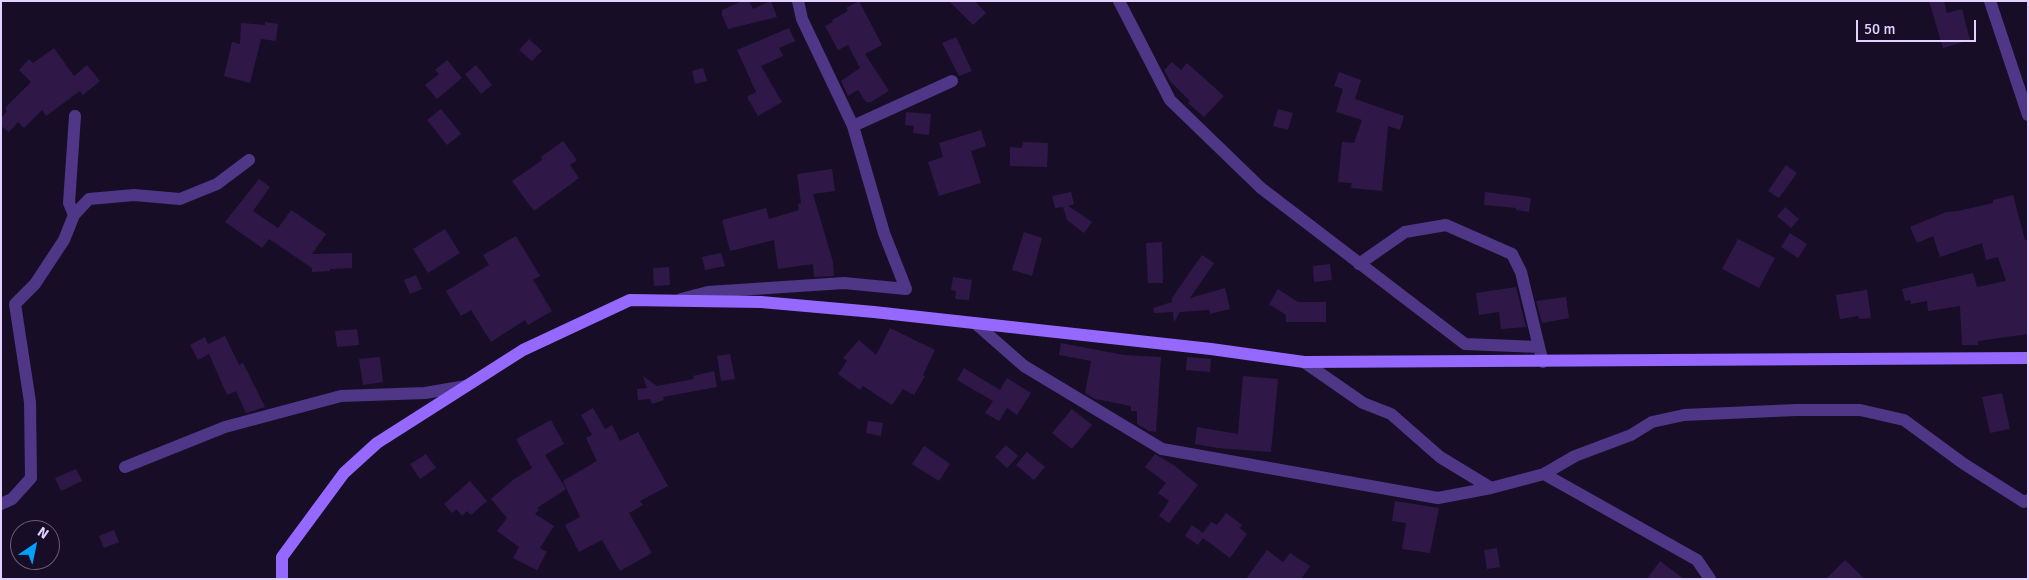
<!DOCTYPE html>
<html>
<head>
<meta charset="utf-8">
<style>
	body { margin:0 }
	#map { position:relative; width:2029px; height:580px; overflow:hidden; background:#180d26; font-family:Signika,sans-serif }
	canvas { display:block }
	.frame { position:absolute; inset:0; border:2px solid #e3d2ff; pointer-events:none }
	.north { position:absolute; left:10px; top:520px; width:50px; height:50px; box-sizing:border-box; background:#180d26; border:1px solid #695c7d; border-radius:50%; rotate:34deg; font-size:14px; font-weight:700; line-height:20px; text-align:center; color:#e3d2ff }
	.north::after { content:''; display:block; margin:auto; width:18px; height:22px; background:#00a0fd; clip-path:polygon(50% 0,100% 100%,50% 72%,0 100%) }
	.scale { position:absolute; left:1856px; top:20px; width:120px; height:22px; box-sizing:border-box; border:2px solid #e3d2ff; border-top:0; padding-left:6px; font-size:15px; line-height:18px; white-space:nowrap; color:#e3d2ff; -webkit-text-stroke:4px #180d26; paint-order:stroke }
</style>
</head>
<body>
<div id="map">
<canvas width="2029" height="580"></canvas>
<div class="frame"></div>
<div class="north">N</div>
<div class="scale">50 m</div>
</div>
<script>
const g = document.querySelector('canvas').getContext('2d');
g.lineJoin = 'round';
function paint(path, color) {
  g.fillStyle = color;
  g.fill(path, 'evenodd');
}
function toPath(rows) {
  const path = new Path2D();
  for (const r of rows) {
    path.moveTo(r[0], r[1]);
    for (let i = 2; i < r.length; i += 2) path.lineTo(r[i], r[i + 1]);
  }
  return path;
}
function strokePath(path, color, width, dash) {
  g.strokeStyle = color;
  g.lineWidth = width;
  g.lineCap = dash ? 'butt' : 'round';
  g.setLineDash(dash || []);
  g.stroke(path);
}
paint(toPath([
	[742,1,749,1,753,9,771,1,777,17,728,29,722,15,722,10],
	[859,1,882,45,865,54,889,91,871,102,866,102,858,90,848,96,841,81,860,68,848,45,838,50,825,26,833,22,832,20,848,11,846,8],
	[949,1,975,1,986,13,973,25],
	[1929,1,1944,1,1947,13,1962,9,1970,40,1943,48],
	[265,22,278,24,276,41,261,39,250,83,224,76,232,42,240,44,241,23,265,25],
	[789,28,795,41,779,48,783,56,761,66,782,102,758,116,747,97,756,92,737,50],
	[956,37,972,71,959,76,942,43],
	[529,39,542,51,532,61,519,50],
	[54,48,74,76,87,65,100,81,83,95,80,91,46,116,42,110,24,128,18,122,9,132,1,126,1,118,7,111,5,108,31,82,19,70,29,59,33,63],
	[447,60,462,78,437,99,425,85,439,74,435,70],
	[1172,62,1181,70,1187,63,1224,96,1204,117,1188,103,1190,101,1170,81,1164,70],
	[476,65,492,85,481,94,465,74],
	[703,68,707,81,695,84,692,71],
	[1339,72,1361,80,1355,99,1404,116,1400,130,1388,126,1382,191,1351,188,1352,183,1338,182,1342,142,1354,143,1362,120,1336,112,1343,89,1334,86],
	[441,109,461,134,447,145,427,120],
	[1278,109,1293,113,1288,130,1273,126],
	[906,112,931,114,929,135,913,133,914,126,905,125],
	[981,130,986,146,971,151,981,183,939,196,928,162,943,157,939,143],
	[563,141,577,160,570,165,579,178,534,211,512,181,542,160,541,157],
	[1023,142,1048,143,1047,167,1010,166,1010,147,1022,148],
	[1786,165,1797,173,1779,198,1768,191],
	[832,169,835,191,813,194,833,262,834,276,814,277,813,264,778,269,774,240,730,251,722,220,766,208,769,219,799,210,798,204,801,203,797,174],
	[259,179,270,187,253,211,278,228,291,210,326,234,312,254,352,253,352,268,330,269,330,271,312,272,312,268,269,239,262,248,225,222],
	[1071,192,1074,204,1068,206,1092,222,1084,233,1067,220,1063,207,1055,208,1052,196],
	[1485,192,1531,198,1529,212,1516,210,1516,208,1484,205],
	[2013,195,2025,240,2028,240,2028,334,1978,341,1978,345,1962,345,1960,306,1928,311,1927,301,1911,304,1910,300,1905,301,1902,289,1973,273,1977,287,2006,281,1998,257,1986,260,1982,243,1940,257,1933,236,1917,243,1910,227,1946,212,1958,211,1993,203,1993,200],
	[1785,207,1799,219,1791,228,1777,216],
	[445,229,460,253,428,273,413,249],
	[1024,232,1042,238,1032,276,1012,270],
	[1790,233,1807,244,1798,258,1781,247],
	[516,236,540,276,533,280,552,311,528,325,525,320,491,342,471,310,461,316,446,291,489,265,483,255],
	[1738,239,1775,258,1759,288,1722,269],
	[1162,242,1163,283,1148,283,1146,243],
	[721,253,725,266,705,270,702,257],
	[1202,255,1214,263,1190,298,1225,288,1230,309,1210,314,1209,310,1180,312,1174,322,1173,312,1154,313,1153,308,1172,302,1172,298],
	[1330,264,1332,280,1314,282,1313,266],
	[669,267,670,285,654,286,653,268],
	[416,275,422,289,410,294,404,280],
	[953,277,972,280,969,300,955,299,956,291,951,290],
	[1516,287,1526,327,1501,329,1499,312,1479,315,1476,293],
	[1278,289,1298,302,1326,302,1326,322,1286,322,1286,315,1269,304],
	[1867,290,1871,318,1859,319,1858,316,1840,319,1836,295],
	[1566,297,1569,318,1542,323,1536,301],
	[890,328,935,350,923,375,925,376,914,395,903,389,892,405,863,386,860,390,838,374,847,361,843,358,859,340,876,355],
	[357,329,359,345,337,347,335,331],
	[225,336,239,365,243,363,265,407,246,413,236,391,227,395,209,354,198,360,190,345,205,337,208,344],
	[1061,343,1124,355,1161,357,1156,432,1149,431,1137,424,1137,411,1131,411,1131,406,1095,399,1085,393,1091,361,1059,355],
	[730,354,735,379,721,381,717,356],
	[380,357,383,382,363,385,359,359],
	[1187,357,1211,359,1210,372,1186,370],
	[964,368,1000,390,1007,378,1031,393,1017,415,1007,408,999,421,985,413,993,401,957,380],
	[714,371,717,387,663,397,664,400,652,404,650,399,638,400,637,389,647,388,643,376,657,386,694,379,693,376],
	[1243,376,1278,379,1271,452,1218,448,1195,444,1197,427,1238,434],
	[2002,393,2010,429,1990,433,1982,397],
	[593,408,605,429,612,425,620,441,638,432,668,486,640,501,643,505,629,513,652,553,620,571,602,540,579,552,565,525,580,517,563,481,597,461,586,438,592,435,581,415],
	[1072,409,1092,425,1072,449,1052,433],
	[551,420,564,444,545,455,566,489,537,508,539,510,535,514,554,526,540,548,547,552,537,570,513,558,519,547,497,531,507,518,491,499,513,480,532,468,516,439],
	[868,421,883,423,881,436,866,433],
	[1006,445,1018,456,1007,468,995,457],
	[924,446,950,464,939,481,912,464],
	[1027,452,1045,467,1034,480,1016,465],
	[426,454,436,468,420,479,410,464],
	[1155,454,1175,466,1198,485,1169,523,1159,516,1169,501,1158,493,1166,483,1145,467],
	[76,469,82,481,61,491,55,478],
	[470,481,487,501,471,515,467,511,462,516,456,509,452,513,444,504],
	[1395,501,1439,508,1430,553,1402,549,1406,523,1392,521],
	[1226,513,1242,525,1240,528,1247,534,1230,558,1203,538,1198,545,1185,536,1192,525,1203,533,1211,522,1217,525],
	[114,530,119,542,104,548,99,536],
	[1497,548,1500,567,1487,569,1484,550],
	[1267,550,1283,562,1290,553,1310,566,1301,579,1246,579],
	[1845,560,1865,579,1826,579],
	[1660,561,1684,579,1647,579]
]), '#2f1848');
strokePath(toPath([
	[1119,1,1170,100,1261,188,1465,344,1539,347,1543,362],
	[1990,1,2028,115],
	[853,126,952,81],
	[74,215,89,199,134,195,180,199,217,184,249,160],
	[1359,264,1405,232,1446,225,1512,254,1521,272,1539,347],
	[681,299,708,292,844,283,906,289,884,233,853,126,802,19,798,1],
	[975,323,1024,366,1162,449,1438,498,1491,488,1544,474,1575,456,1631,435,1652,422,1684,415,1796,410,1860,410,1904,420,1964,464,2024,502,2028,500],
	[1304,362,1363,403,1391,414,1440,457,1491,488],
	[125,467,225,427,341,396,425,393,466,386],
	[1544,474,1697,560,1710,579],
	[1,504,12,499,31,478,30,402,15,304,35,284,64,240,74,215,69,203,75,116]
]), '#4f3687', 12);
strokePath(toPath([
	[282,579,282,557,344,473,377,443,523,350,630,300,761,302,874,312,1211,349,1304,362,2028,358]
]), '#9569ff', 12);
</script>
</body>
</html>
